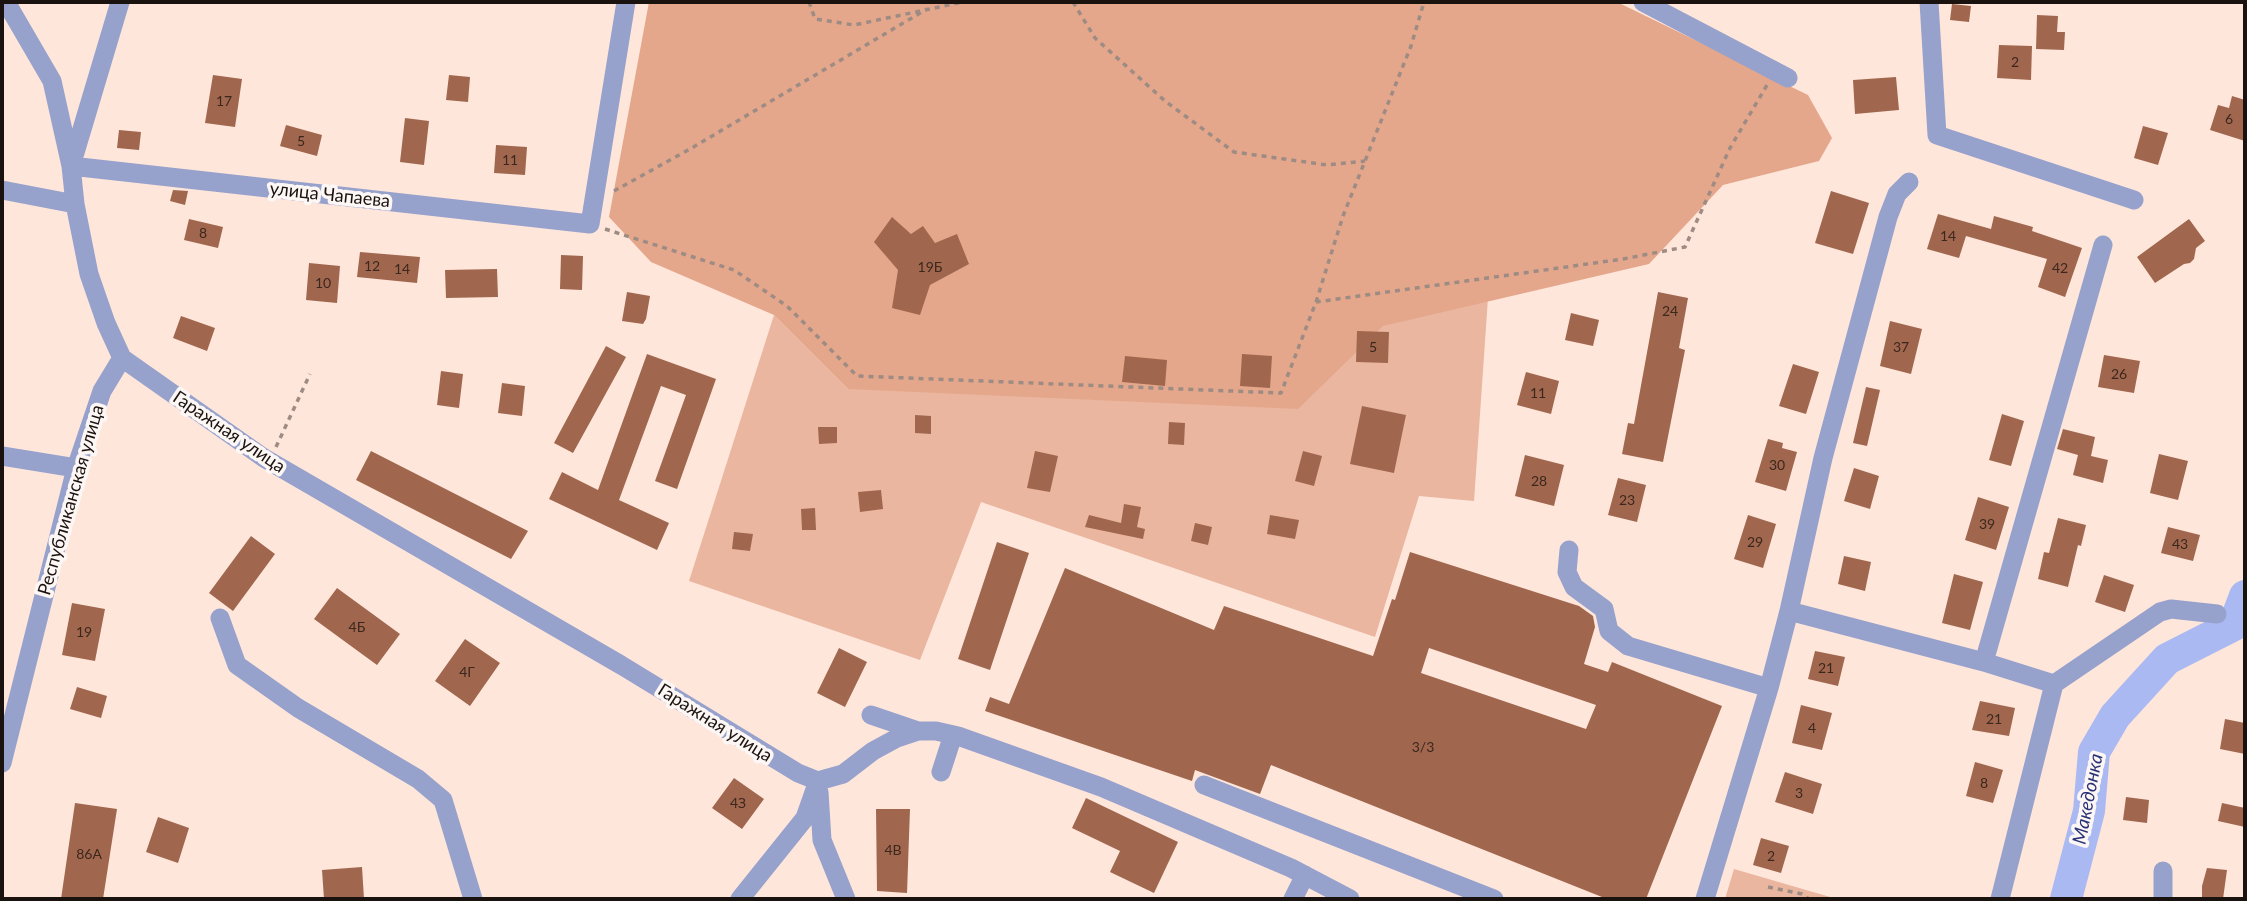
<!DOCTYPE html>
<html>
<head>
<meta charset="utf-8">
<style>
	body { margin:0 }
	#map { position:relative; width:2247px; height:901px; overflow:hidden; background:#fee6db; font-family:Lato,sans-serif }
	canvas { display:block }
	.frame { position:absolute; inset:0; border:4px solid #1a120e; pointer-events:none }
</style>
</head>
<body>
<div id="map">
<canvas width="2247" height="901"></canvas>
<div class="frame"></div>
</div>
<script>
const g = document.querySelector('canvas').getContext('2d');
g.lineJoin = 'round';
function paint(path, color) {
  g.fillStyle = color;
  g.fill(path, 'evenodd');
}
function toPath(rows) {
  const path = new Path2D();
  for (const r of rows) {
    path.moveTo(r[0], r[1]);
    for (let i = 2; i < r.length; i += 2) path.lineTo(r[i], r[i + 1]);
  }
  return path;
}
function strokePath(path, color, width, dash) {
  g.strokeStyle = color;
  g.lineWidth = width;
  g.lineCap = dash ? 'butt' : 'round';
  g.setLineDash(dash || []);
  g.stroke(path);
}
function label(font, color, halo, rows, align = 'center') {
  g.font = font + ' Lato,sans-serif';
  g.lineWidth = 7;
  g.setLineDash([]);
  g.textBaseline = 'middle';
  g.strokeStyle = halo;
  g.fillStyle = color;
  for (const [text, x, y, turn = 0] of rows) {
    g.save();
    g.translate(x, y);
    g.rotate((+turn || 0) * Math.PI / 180);
    g.textAlign = isNaN(turn) ? turn : align;
    if (halo) g.strokeText(text, 0, 0);
    g.fillText(text, 0, 0);
    g.restore();
  }
}
paint(toPath([
	[1488,298,1474,501,1419,496,1375,637,981,502,920,660,689,581,774,315,848,389,1383,326,1397,315],
	[1734,869,1837,899,1725,899]
]), '#eab69f');
paint(toPath([
	[649,2,1617,2,1808,95,1832,138,1819,161,1723,185,1649,264,1383,326,1298,409,848,389,774,315,651,262,609,217]
]), '#e5a78b');
strokePath(toPath([
	[2066,899,2089,811,2094,752,2115,716,2167,659,2234,625,2245,596]
]), '#abb9f3', 32);
paint(toPath([
	[1952,4,1971,6,1969,22,1950,20],
	[2037,15,2058,16,2057,32,2065,32,2064,50,2036,49],
	[1999,45,2032,46,2031,80,1997,78],
	[213,75,242,79,235,127,205,123],
	[449,75,470,77,468,102,446,100],
	[1896,77,1899,110,1855,114,1853,80],
	[2232,96,2245,100,2245,141,2210,130,2218,105,2229,108],
	[405,118,429,121,424,165,400,162],
	[286,125,322,135,317,156,280,146],
	[2143,126,2168,133,2158,165,2134,158],
	[119,130,141,132,139,150,117,148],
	[496,145,527,147,525,175,494,173],
	[173,190,188,191,185,205,170,201],
	[1831,191,1869,203,1853,254,1815,243],
	[1938,214,1991,229,1994,216,2033,227,2032,231,2082,248,2065,297,2038,287,2047,259,1966,236,1959,258,1927,249],
	[892,217,911,234,923,226,935,243,957,234,969,264,930,285,920,315,892,308,898,270,874,242],
	[189,219,223,227,218,248,184,240],
	[2189,219,2205,241,2196,248,2194,259,2190,263,2184,264,2155,283,2137,257],
	[360,252,420,257,417,283,357,277],
	[561,255,583,256,582,290,560,289],
	[309,263,340,266,337,303,306,300],
	[497,269,498,297,446,298,445,270],
	[627,292,650,296,646,319,643,324,622,321],
	[1658,292,1688,298,1679,348,1685,350,1663,462,1622,454,1628,423,1634,424],
	[1571,313,1599,320,1593,346,1565,340],
	[181,316,215,328,207,351,173,338],
	[1890,321,1922,329,1911,374,1880,366],
	[1357,331,1389,332,1388,363,1356,362],
	[606,346,626,357,573,453,554,443],
	[647,354,716,379,677,489,655,481,686,395,661,386,619,500,669,523,657,550,549,499,562,472,598,490],
	[1242,354,1272,356,1270,388,1240,386],
	[2104,355,2140,361,2134,393,2098,387],
	[1125,356,1167,360,1165,386,1122,382],
	[1793,364,1819,372,1806,414,1779,406],
	[441,371,463,374,459,408,437,405],
	[1526,372,1559,381,1551,414,1517,405],
	[502,383,525,386,522,416,498,413],
	[1866,387,1880,390,1867,446,1853,443],
	[1362,406,1406,415,1394,473,1350,464],
	[2002,414,2024,421,2011,466,1989,460],
	[915,415,931,416,931,434,915,433],
	[1169,422,1185,423,1184,445,1168,444],
	[818,427,837,427,837,443,819,444],
	[2063,429,2095,437,2091,456,2108,460,2103,483,2073,475,2078,455,2057,449],
	[1768,439,1783,443,1782,448,1797,452,1786,491,1755,482],
	[371,451,528,531,511,559,356,480],
	[1035,451,1058,456,1050,492,1027,488],
	[1303,451,1322,456,1314,486,1295,481],
	[2159,454,2188,461,2178,500,2150,493],
	[1525,455,1564,465,1554,506,1515,496],
	[1854,468,1879,476,1870,509,1844,501],
	[1618,478,1646,485,1637,522,1608,515],
	[881,490,883,509,860,512,858,492],
	[1978,497,2009,507,1996,550,1965,540],
	[1124,504,1141,507,1137,527,1145,529,1143,539,1085,527,1089,515,1121,523],
	[815,508,816,530,802,530,801,509],
	[1270,515,1299,520,1295,539,1267,534],
	[1748,515,1776,524,1763,568,1734,559],
	[2058,518,2086,525,2081,546,2078,545,2068,587,2038,579,2044,552,2049,553],
	[1195,523,1212,527,1208,545,1191,541],
	[2168,527,2200,535,2193,561,2161,553],
	[734,532,753,534,750,551,732,549],
	[251,536,275,554,233,611,209,593],
	[997,542,1029,553,990,670,958,659],
	[1410,552,1579,606,1593,616,1595,627,1584,664,1608,672,1612,662,1722,706,1646,899,1607,899,1271,765,1260,794,1195,770,1192,781,985,711,990,697,1009,704,1065,568,1214,630,1224,606,1373,656,1392,599,1395,600],
	[1429,648,1596,705,1586,729,1421,673],
	[1844,556,1871,562,1865,591,1838,584],
	[1954,574,1983,582,1970,630,1942,623],
	[2104,575,2134,585,2125,612,2095,602],
	[337,588,400,634,377,665,314,619],
	[72,603,105,609,95,661,62,655],
	[465,639,500,663,470,706,435,681],
	[839,648,867,662,845,707,817,693],
	[1815,651,1845,657,1838,686,1808,679],
	[77,687,107,696,101,718,70,709],
	[1980,701,2015,708,2009,736,1972,730],
	[1801,705,1832,713,1822,750,1792,743],
	[2225,719,2245,723,2245,754,2220,749],
	[1975,762,2003,770,1993,803,1966,796],
	[1785,772,1822,784,1813,814,1775,802],
	[734,778,764,799,742,829,712,808],
	[2126,797,2149,800,2147,823,2123,820],
	[1086,798,1178,842,1154,893,1110,872,1120,851,1072,828],
	[75,803,117,809,103,899,61,899],
	[2222,803,2245,808,2245,827,2218,821],
	[876,809,910,809,907,893,877,891],
	[158,817,189,828,178,863,146,852],
	[1761,838,1789,846,1781,873,1753,865],
	[362,867,364,899,324,899,322,870],
	[2207,868,2227,870,2223,899,2202,899,2202,886]
]), '#a0674e');
strokePath(toPath([
	[809,2,815,19,854,25,963,2],
	[1073,2,1095,38,1165,101,1234,152,1327,165,1365,161],
	[614,191,690,149,927,9],
	[605,229,734,270,787,306,857,376,1281,393,1316,302,1623,259,1685,247,1730,148,1767,85],
	[1316,302,1343,216,1411,46,1424,2],
	[276,447,310,374],
	[1768,887,1802,894,1809,899]
]), '#9e8c84', 3.5, [5, 5]);
strokePath(toPath([
	[6,2,52,81,71,166,590,224,626,2],
	[1643,2,1788,78],
	[1929,2,1937,135,2134,200],
	[2,190,75,204],
	[122,358,264,458,621,665,798,773,818,781,843,774,873,751,897,738,918,731,936,731,958,736,1101,787,1291,868,1350,899],
	[2,456,76,468],
	[1569,550,1567,572,1574,587,1604,609,1609,631,1628,646,1769,688],
	[1789,611,1984,662,2054,684],
	[220,618,237,665,298,708,418,779,443,800,473,899],
	[1984,662,2103,245],
	[871,715,918,731],
	[2,763,76,468,102,391,122,358,106,323,89,274,75,204,71,166,120,2],
	[941,772,953,735],
	[1204,785,1494,899],
	[819,792,822,840,846,899],
	[740,899,805,818,818,781],
	[1293,899,1305,875],
	[1705,899,1769,688,1789,611,1823,458,1888,217,1897,194,1909,182],
	[2000,899,2054,684,2160,612,2171,609,2217,614],
	[2163,899,2163,871]
]), '#96a1cc', 19);
label('14px', '#3c271e', null, [
	["2",2015,62],
	["17",224,101],
	["6",2229,119],
	["5",301,141],
	["11",510,160],
	["8",203,233],
	["14",1948,236],
	["12",372,266],
	["19Б",930,267],
	["42",2060,268],
	["14",402,269],
	["10",323,283],
	["24",1670,311],
	["5",1373,347],
	["37",1901,347],
	["26",2119,374],
	["11",1538,393],
	["30",1777,465],
	["28",1539,481],
	["23",1627,500],
	["39",1987,524],
	["29",1755,542],
	["43",2180,544],
	["4Б",357,627],
	["19",84,632],
	["21",1826,668],
	["4Г",467,672],
	["21",1994,719],
	["4",1812,728],
	["3/3",1423,747],
	["8",1984,783],
	["3",1799,793],
	["4З",738,803],
	["4В",893,850],
	["86А",89,854],
	["2",1771,856]
]);
label('18px', '#1a120e', '#fcf7f5', [
	["улица Чапаева",330,195,6],
	["Гаражная улица",229,432,34],
	["Республиканская улица",71,500,-74],
	["Гаражная улица",715,723,32]
]);
label('italic 19px', '#2a3375', '#fcf7f5', [
	["Македонка",2088,799,-79]
]);
</script>
</body>
</html>
